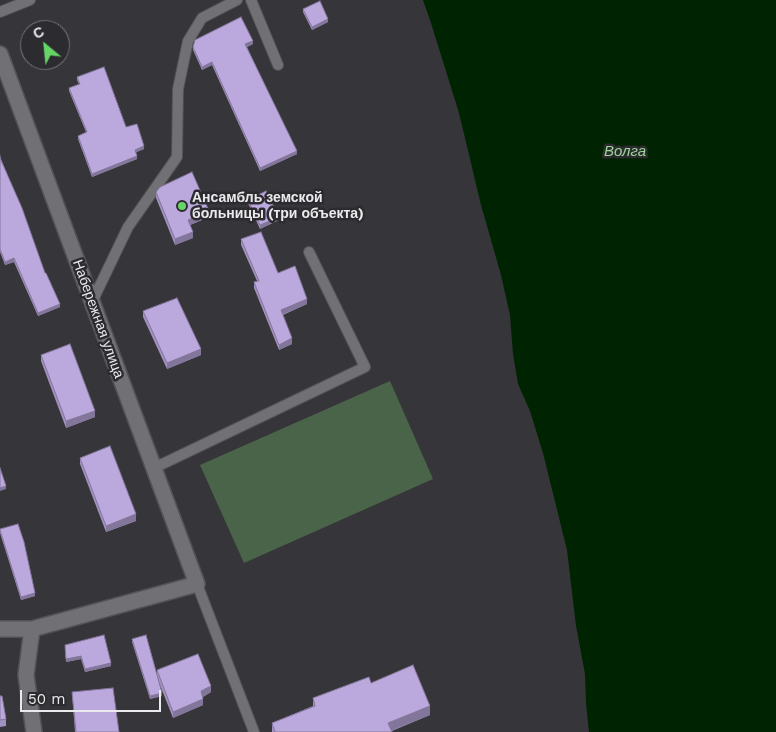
<!DOCTYPE html>
<html>
<head>
<meta charset="utf-8">
<style>
	body { margin:0 }
	#map { position:relative; width:776px; height:732px; overflow:hidden; background:#363539; font-family:"Work Sans",sans-serif }
	canvas { display:block }
	.north { position:absolute; left:20px; top:20px; width:50px; height:50px; box-sizing:border-box; background:#2c2b2f; border:1px solid #78777b; border-radius:50%; rotate:332deg; font-size:14px; font-weight:700; line-height:20px; text-align:center; color:#eaeaec }
	.north::after { content:''; display:block; margin:auto; width:18px; height:22px; background:#66d466; clip-path:polygon(50% 0,100% 100%,50% 72%,0 100%) }
	.scale { position:absolute; left:20px; top:690px; width:141px; height:22px; box-sizing:border-box; border:2px solid #eaeaec; border-top:0; padding-left:6px; font-size:15px; line-height:18px; white-space:nowrap; color:#eaeaec; -webkit-text-stroke:4px #2c2b2f; paint-order:stroke }
</style>
</head>
<body>
<div id="map">
<canvas width="776" height="732"></canvas>
<div class="north">С</div>
<div class="scale">50 m</div>
</div>
<script>
const g = document.querySelector('canvas').getContext('2d');
g.lineJoin = 'round';
function paint(path, color) {
  g.fillStyle = color;
  g.fill(path, 'evenodd');
}
function toPath(rows) {
  const path = new Path2D();
  for (const r of rows) {
    path.moveTo(r[0], r[1]);
    for (let i = 2; i < r.length; i += 2) path.lineTo(r[i], r[i + 1]);
  }
  return path;
}
function strokePath(path, color, width, dash) {
  g.strokeStyle = color;
  g.lineWidth = width;
  g.lineCap = dash ? 'butt' : 'round';
  g.setLineDash(dash || []);
  g.stroke(path);
}
function label(font, color, halo, rows, align = 'center') {
  g.font = font + ' "Work Sans",sans-serif';
  g.lineWidth = 5;
  g.setLineDash([]);
  g.textBaseline = 'middle';
  g.strokeStyle = halo;
  g.fillStyle = color;
  for (const [text, x, y, turn = 0] of rows) {
    g.save();
    g.translate(x, y);
    g.rotate((+turn || 0) * Math.PI / 180);
    g.textAlign = isNaN(turn) ? turn : align;
    if (halo) g.strokeText(text, 0, 0);
    g.fillText(text, 0, 0);
    g.restore();
  }
}
paint(toPath([
	[390,381,433,479,244,563,200,465]
]), '#4a6449');
paint(toPath([
	[423,0,776,0,776,732,589,732,586,703,585,674,576,626,567,550,543,453,530,411,518,384,513,354,510,315,501,275,481,205,459,113,431,23]
]), '#002401');
const lane = toPath([
	[251,0,278,65],
	[0,12,30,0],
	[92,302,128,227,177,157,178,89,188,41,202,18,237,0],
	[154,468,365,367,309,252],
	[197,584,254,732]
]);
const street = toPath([
	[0,54,197,584,32,629,0,629],
	[32,629,26,675,34,732]
]);
strokePath(lane, '#535256', 12);
strokePath(street, '#535256', 18);
strokePath(lane, '#717075', 10);
strokePath(street, '#717075', 15);
paint(toPath([
	[303,9,328,22,312,30,303,12],
	[253,44,247,47,297,154,260,171,212,65,202,70,193,50,193,47],
	[77,77,126,127,144,149,136,152,137,159,92,177,78,139,78,136,86,132,69,91,69,88,79,84,77,80],
	[0,154,1,159,45,273,60,307,38,316,14,262,5,265,0,252],
	[156,192,209,217,190,225,193,238,175,245,156,198],
	[248,200,279,220,260,229,248,203],
	[241,239,278,273,307,304,283,315,292,344,279,350,254,288,254,282,257,281,241,245],
	[143,311,201,355,167,369,143,317],
	[41,355,95,417,66,428,41,361],
	[80,458,136,521,106,532,80,464],
	[0,529,35,596,21,600,0,533],
	[132,639,157,675,157,670,211,692,203,697,203,705,173,718,158,680,162,696,150,699,132,642],
	[65,645,111,666,85,672,81,659,66,662],
	[371,683,430,715,392,731,392,732,272,732,272,723,313,706,313,698],
	[72,692,119,732,75,732],
	[0,696,6,719,6,726,0,727]
]), '#a191bf');
paint(toPath([
	[328,19,328,22,312,30,312,27],
	[253,41,253,44,245,48,245,44],
	[212,62,212,65,202,70,202,67],
	[144,146,144,149,135,153,135,150],
	[297,151,297,154,260,171,260,168],
	[137,156,137,159,92,177,92,174],
	[209,211,209,217,188,226,188,220],
	[279,217,279,220,260,229,260,225],
	[193,232,193,238,175,245,175,239],
	[14,258,14,262,5,265,5,262],
	[307,299,307,304,281,315,281,310],
	[60,304,60,307,38,316,38,313],
	[292,338,292,344,279,350,279,345],
	[201,349,201,355,167,369,167,363],
	[95,411,95,417,66,428,66,421],
	[6,486,6,489,0,491,0,488],
	[136,514,136,521,106,532,106,526],
	[35,593,35,596,21,600,21,597],
	[81,656,81,659,66,662,66,659],
	[111,663,111,666,85,672,85,669],
	[211,686,211,692,201,698,201,691],
	[162,693,162,696,150,699,150,696],
	[203,699,203,705,173,718,173,712],
	[430,706,430,715,388,732,388,723]
]), '#83769b');
const building = toPath([
	[320,1,328,19,312,27,303,9,320,1],
	[241,17,253,41,245,44,297,151,260,168,212,62,202,67,193,47,195,40,241,17],
	[104,67,126,127,137,124,144,146,135,150,137,156,92,174,78,136,87,132,69,88,80,84,77,77,104,67],
	[0,158,22,208,45,273,46,273,60,304,38,313,14,258,5,262,0,249,0,158],
	[192,172,209,211,188,220,193,232,175,239,156,192,160,187,192,172],
	[266,191,279,217,260,225,248,200,266,191],
	[261,232,278,273,295,266,307,299,281,310,292,338,279,345,254,282,259,281,241,239,261,232],
	[177,298,201,349,167,363,143,311,177,298],
	[70,344,95,411,66,421,41,355,70,344],
	[110,446,136,514,106,526,80,458,110,446],
	[0,468,6,486,0,488,0,468],
	[18,524,24,542,35,593,21,597,0,530,0,529,18,524],
	[104,635,111,663,85,669,81,656,66,659,65,645,104,635],
	[146,635,162,693,150,696,132,639,146,635],
	[198,654,211,686,201,691,203,699,173,712,157,670,198,654],
	[413,665,430,706,388,723,392,732,275,732,272,723,315,706,313,698,369,677,371,683,413,665],
	[113,688,119,732,76,732,72,692,113,688],
	[0,696,2,696,6,719,0,720,0,696]
]);
paint(building, '#bba9de');
strokePath(building, '#83769b', 1);
for (const [x, y, r, color] of [
	[182,206,5,"#66d466"]
]) {
  const dot = new Path2D();
  dot.arc(x, y, r, 0, 2 * Math.PI);
  g.fillStyle = color;
  g.fill(dot);
  strokePath(dot, '#2c2b2f', 2);
}
label('bold 14px', '#eaeaec', '#2c2b2f', [
	["Ансамбль земской",192,198],
	["больницы (три объекта)",192,214]
], 'left');
label('14px', '#eaeaec', '#2c2b2f', [
	["Набережная улица",98,319,70]
]);
label('italic 15px', '#99d697', '#2c2b2f', [
	["Волга",625,152]
]);
</script>
</body>
</html>
